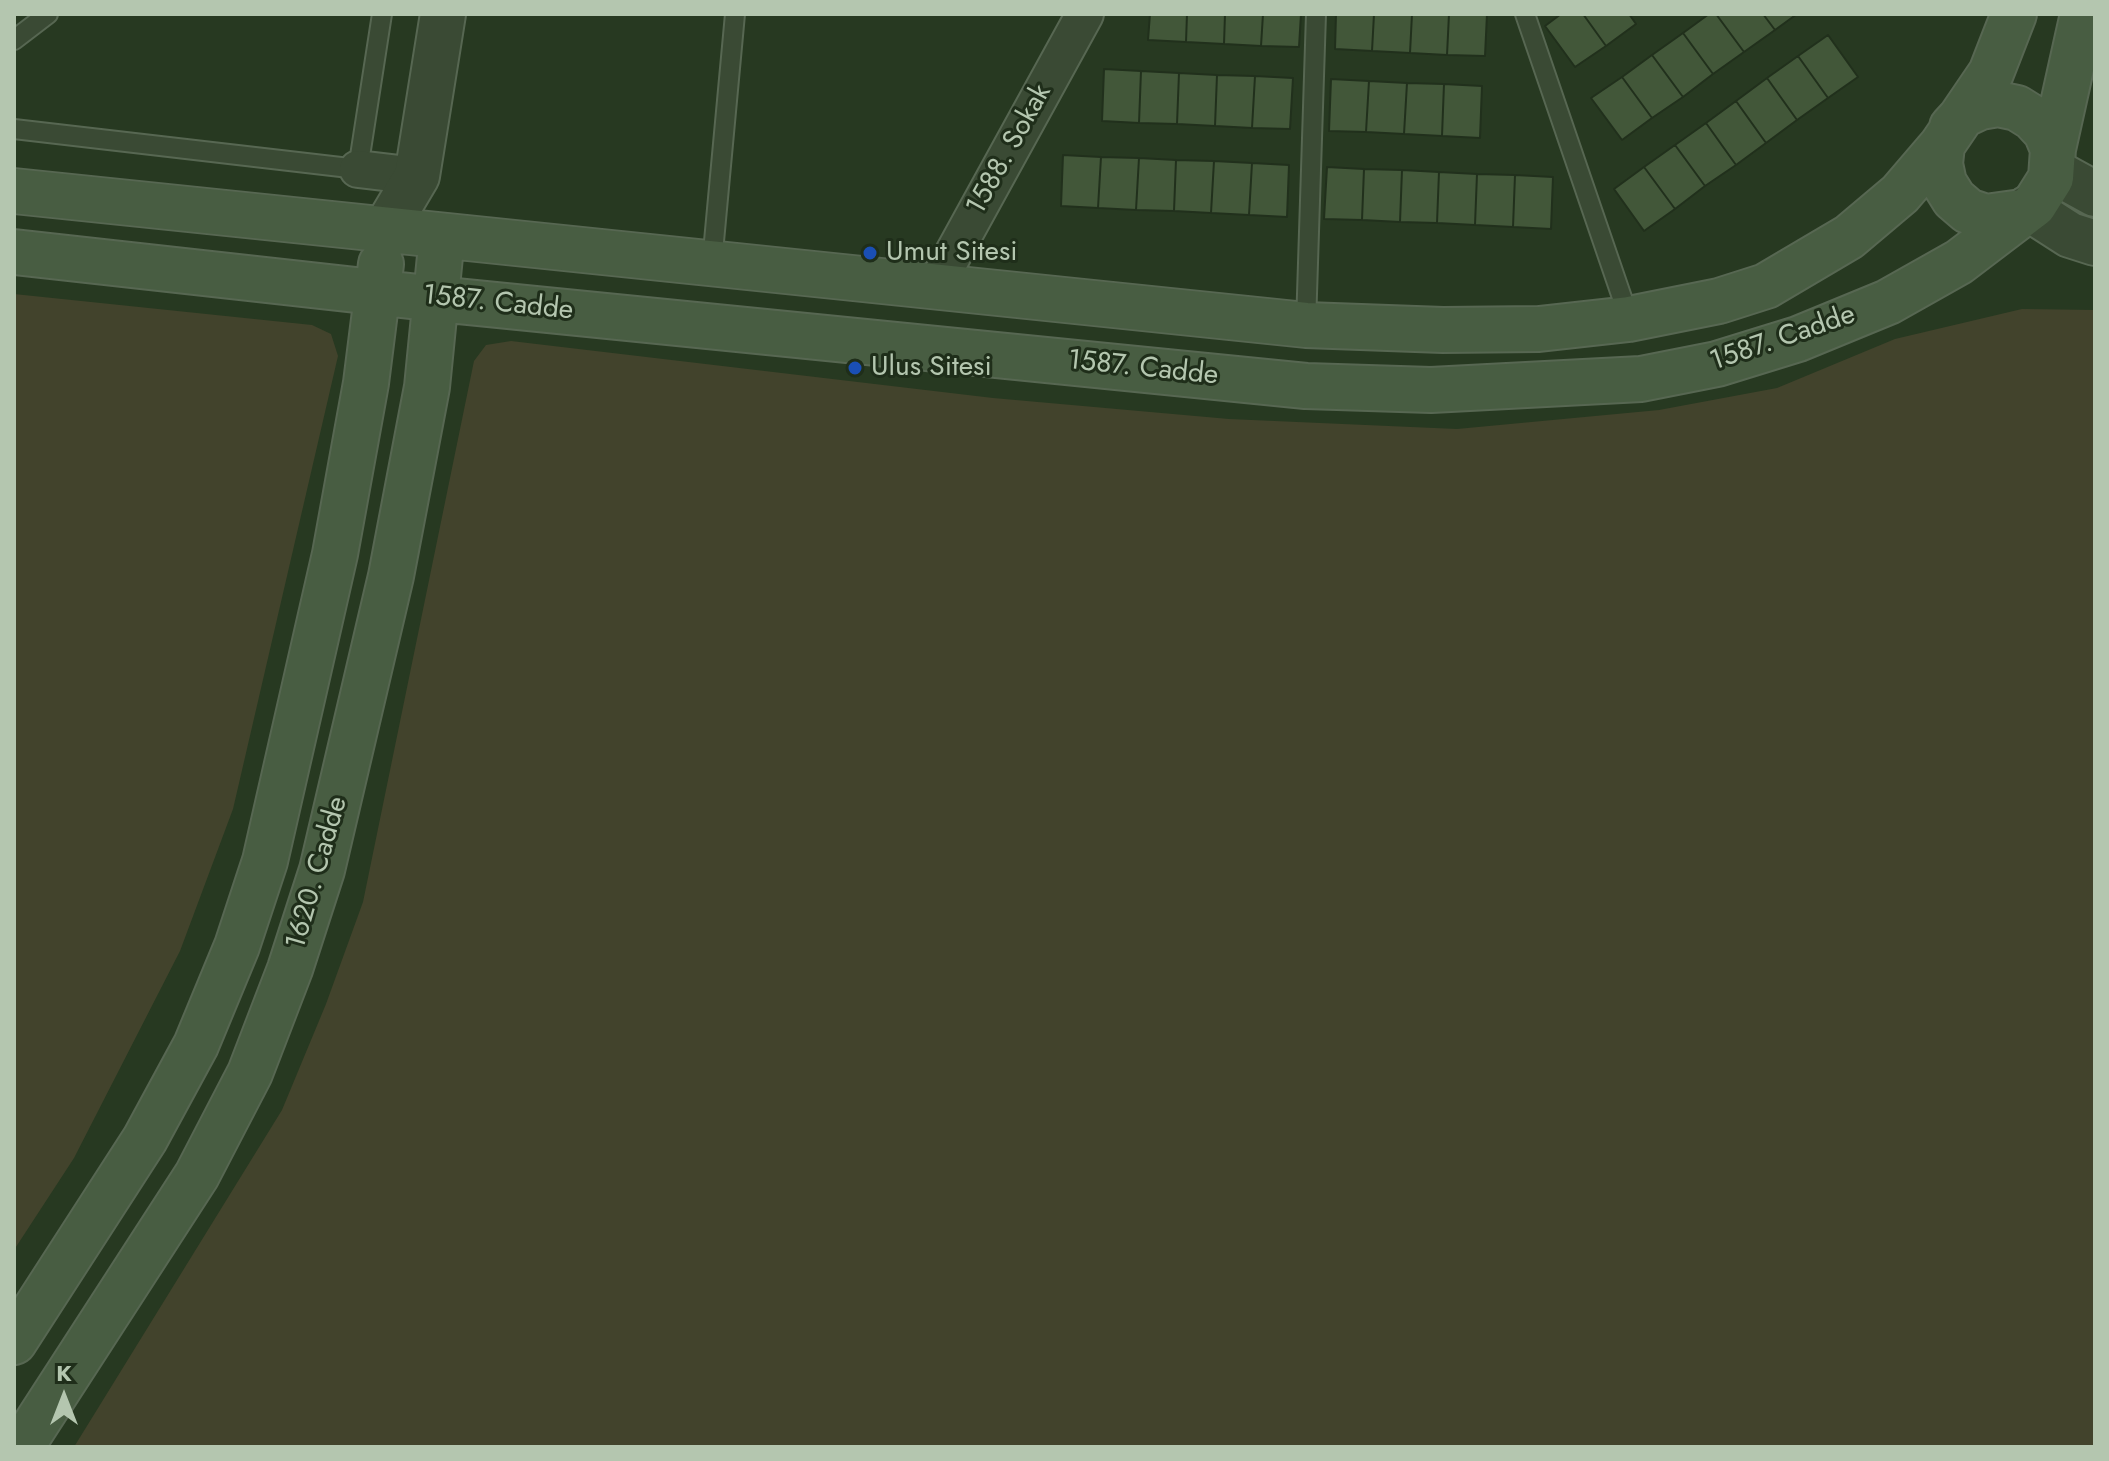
<!DOCTYPE html>
<html>
<head>
<meta charset="utf-8">
<style>
	body { margin:0 }
	#map { position:relative; width:2109px; height:1461px; overflow:hidden; background:#273921; font-family:Jost,sans-serif }
	canvas { display:block }
	.frame { position:absolute; inset:0; border:16px solid #b4c6af; pointer-events:none }
	.north { position:absolute; left:24px; top:1357px; width:80px; height:80px; -webkit-text-stroke:6px #1f2e1a; paint-order:stroke; rotate:0deg; font-size:22px; font-weight:700; line-height:32px; text-align:center; color:#b4c6af }
	.north::after { content:''; display:block; margin:auto; width:28px; height:36px; background:#b4c6af; clip-path:polygon(50% 0,100% 100%,50% 72%,0 100%) }
</style>
</head>
<body>
<div id="map">
<canvas width="2109" height="1461"></canvas>
<div class="frame"></div>
<div class="north">K</div>
</div>
<script>
const g = document.querySelector('canvas').getContext('2d');
g.lineJoin = 'round';
function paint(path, color) {
  g.fillStyle = color;
  g.fill(path, 'evenodd');
}
function toPath(rows) {
  const path = new Path2D();
  for (const r of rows) {
    path.moveTo(r[0], r[1]);
    for (let i = 2; i < r.length; i += 2) path.lineTo(r[i], r[i + 1]);
  }
  return path;
}
function strokePath(path, color, width, dash) {
  g.strokeStyle = color;
  g.lineWidth = width;
  g.lineCap = dash ? 'butt' : 'round';
  g.setLineDash(dash || []);
  g.stroke(path);
}
function label(font, color, halo, rows, align = 'center') {
  g.font = font + ' Jost,sans-serif';
  g.lineWidth = 6;
  g.setLineDash([]);
  g.textBaseline = 'middle';
  g.strokeStyle = halo;
  g.fillStyle = color;
  for (const [text, x, y, turn = 0] of rows) {
    g.save();
    g.translate(x, y);
    g.rotate((+turn || 0) * Math.PI / 180);
    g.textAlign = isNaN(turn) ? turn : align;
    if (halo) g.strokeText(text, 0, 0);
    g.fillText(text, 0, 0);
    g.restore();
  }
}
paint(toPath([
	[14,294,312,325,331,334,338,356,233,809,180,951,74,1158,14,1250],
	[2022,309,2095,310,2095,1447,74,1447,282,1110,326,1004,363,902,474,361,486,345,511,341,993,398,1229,419,1457,429,1659,410,1777,388,1895,339]
]), '#42432c');
const building = toPath([
	[1150,14,1187,14,1186,42,1148,40,1150,14],
	[1187,14,1225,14,1224,44,1186,42,1187,14],
	[1225,14,1263,14,1261,46,1224,44,1225,14],
	[1263,14,1301,14,1299,47,1261,46,1263,14],
	[1336,14,1374,14,1372,51,1335,49,1336,14],
	[1374,14,1412,14,1410,53,1372,51,1374,14],
	[1412,14,1449,14,1447,55,1410,53,1412,14],
	[1449,14,1487,14,1485,56,1447,55,1449,14],
	[1561,14,1583,14,1606,46,1575,67,1545,26,1561,14],
	[1583,14,1629,14,1636,24,1606,46,1583,14],
	[1709,14,1716,14,1744,52,1713,74,1683,33,1709,14],
	[1716,14,1763,14,1775,30,1744,52,1716,14],
	[1763,14,1797,14,1775,30,1763,14],
	[1683,33,1713,74,1683,97,1652,55,1683,33],
	[1828,35,1858,77,1828,98,1798,56,1828,35],
	[1652,55,1683,97,1652,118,1622,77,1652,55],
	[1798,56,1828,98,1797,120,1767,78,1798,56],
	[1104,69,1141,71,1139,123,1102,121,1104,69],
	[1141,71,1179,73,1177,124,1139,123,1141,71],
	[1179,73,1217,75,1215,126,1177,124,1179,73],
	[1217,75,1255,76,1252,128,1215,126,1217,75],
	[1255,76,1293,78,1290,129,1252,128,1255,76],
	[1622,77,1652,118,1622,140,1591,98,1622,77],
	[1767,78,1797,120,1766,143,1736,101,1767,78],
	[1331,79,1369,81,1366,132,1329,131,1331,79],
	[1369,81,1407,83,1404,134,1366,132,1369,81],
	[1407,83,1444,84,1442,136,1404,134,1407,83],
	[1444,84,1482,86,1480,138,1442,136,1444,84],
	[1736,101,1766,143,1736,165,1706,123,1736,101],
	[1706,123,1736,165,1705,186,1675,145,1706,123],
	[1675,145,1705,186,1675,209,1644,167,1675,145],
	[1063,155,1101,157,1098,208,1061,206,1063,155],
	[1101,157,1139,158,1136,210,1098,208,1101,157],
	[1139,158,1176,160,1174,211,1136,210,1139,158],
	[1176,160,1214,161,1211,213,1174,211,1176,160],
	[1214,161,1252,163,1249,215,1211,213,1214,161],
	[1252,163,1289,165,1287,217,1249,215,1252,163],
	[1327,167,1364,169,1362,220,1324,219,1327,167],
	[1644,167,1675,209,1644,231,1614,189,1644,167],
	[1364,169,1402,170,1400,222,1362,220,1364,169],
	[1402,170,1439,172,1437,223,1400,222,1402,170],
	[1439,172,1477,174,1475,225,1437,223,1439,172],
	[1477,174,1515,175,1513,227,1475,225,1477,174],
	[1515,175,1553,177,1551,229,1513,227,1515,175]
]);
paint(building, '#425739');
strokePath(building, '#21301c', 2);
const service = toPath([
	[1525,14,1629,318],
	[14,40,48,14],
	[14,129,358,169,382,14],
	[712,263,735,14],
	[1306,325,1316,14]
]);
const minor = toPath([
	[358,169,417,176],
	[935,287,1085,14]
]);
const tertiary = toPath([
	[2053,171,2095,194],
	[2028,208,2070,235,2095,243],
	[385,230,417,176,443,14]
]);
const secondary = toPath([
	[1952,127,1963,115,1980,107,1998,104,2017,108,2033,118,2046,132,2053,149],
	[1942,145,1940,164,1944,183,1954,199,1968,211,1986,217,2022,212],
	[14,191,1306,325,1443,330,1539,329,1629,319,1719,301,1766,286,1849,237,1900,194,1942,145,1991,73,2014,14],
	[14,252,437,299,1306,386,1431,390,1641,379,1717,364,1798,339,1888,302,1959,262,2034,205,2051,178,2053,149,2083,14],
	[14,1342,145,1139,196,1045,237,946,265,861,335,554,366,383,381,264],
	[21,1447,197,1175,250,1073,290,969,322,870,391,576,427,387,442,236]
]);
strokePath(service, '#576752', 22);
strokePath(minor, '#576752', 40);
strokePath(tertiary, '#576752', 48);
strokePath(secondary, '#576752', 48);
strokePath(service, '#3a4a34', 18);
strokePath(minor, '#3a4a34', 36);
strokePath(tertiary, '#3a4a34', 44);
strokePath(secondary, '#485d42', 44);
for (const [x, y, r, color] of [
	[870,253,8,"#1a4fb4"],
	[855,368,8,"#1a4fb4"]
]) {
  const dot = new Path2D();
  dot.arc(x, y, r, 0, 2 * Math.PI);
  g.fillStyle = color;
  g.fill(dot);
  strokePath(dot, '#1f2e1a', 3);
}
label('28px', '#b4c6af', '#1f2e1a', [
	["1588. Sokak",1010,150,-61],
	["1587. Cadde",498,304,6],
	["1587. Cadde",1783,339,-19],
	["1587. Cadde",1143,369,6],
	["1620. Cadde",318,873,-74]
]);
label('28px', '#b4c6af', '#1f2e1a', [
	["Umut Sitesi",886,253],
	["Ulus Sitesi",871,368]
], 'left');
</script>
</body>
</html>
